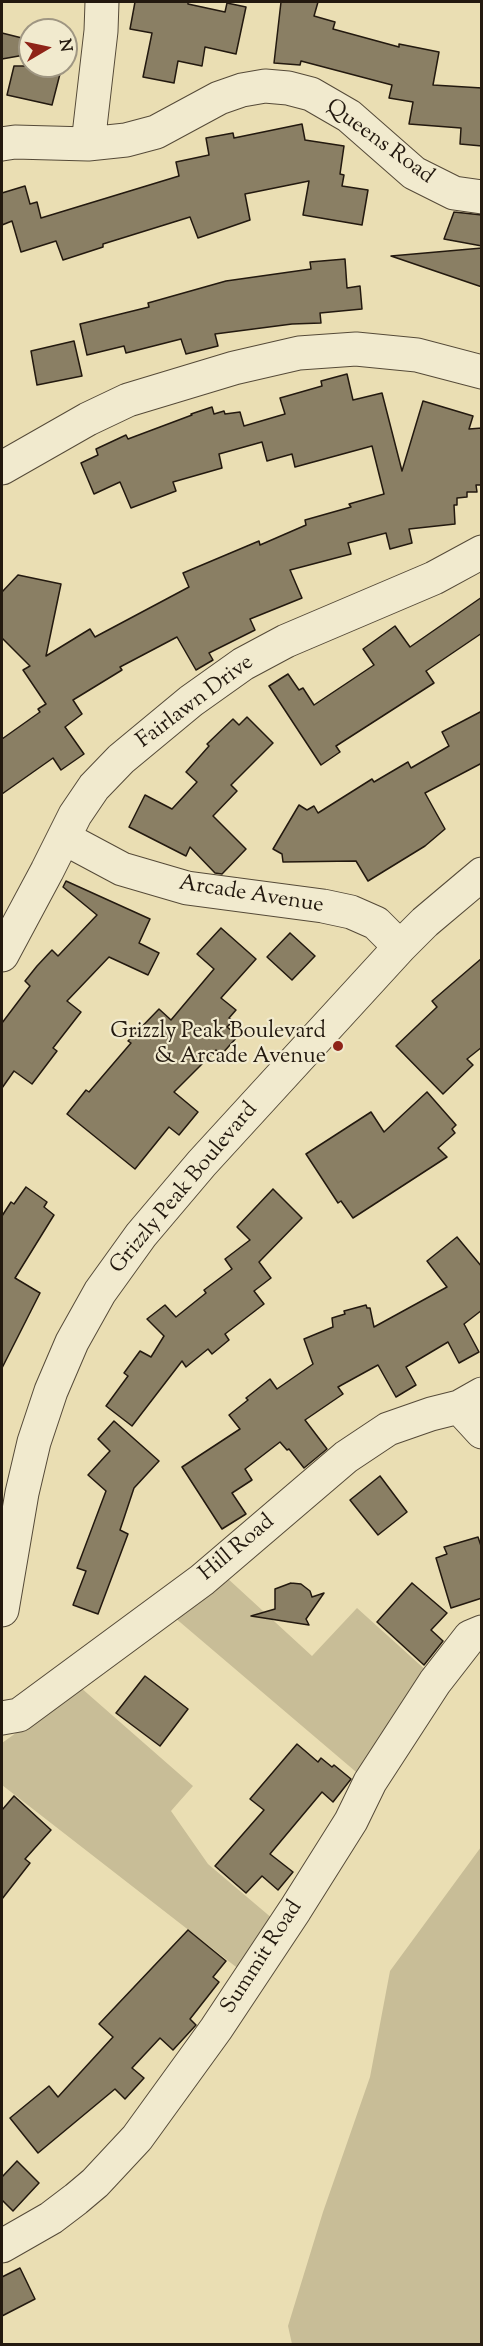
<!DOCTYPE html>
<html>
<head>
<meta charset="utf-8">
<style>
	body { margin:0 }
	#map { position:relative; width:483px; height:2346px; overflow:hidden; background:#eadeb3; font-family:"Sorts Mill Goudy",serif }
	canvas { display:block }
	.frame { position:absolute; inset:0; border:3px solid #23190f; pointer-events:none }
	.north { position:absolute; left:18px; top:18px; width:60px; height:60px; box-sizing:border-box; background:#f1eace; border:2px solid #9f9682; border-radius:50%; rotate:81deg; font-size:16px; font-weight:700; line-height:24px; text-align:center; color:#23190f }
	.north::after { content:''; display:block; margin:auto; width:21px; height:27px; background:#8f2418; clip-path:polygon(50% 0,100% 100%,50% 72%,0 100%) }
</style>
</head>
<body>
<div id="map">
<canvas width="483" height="2346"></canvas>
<div class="frame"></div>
<div class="north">N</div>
</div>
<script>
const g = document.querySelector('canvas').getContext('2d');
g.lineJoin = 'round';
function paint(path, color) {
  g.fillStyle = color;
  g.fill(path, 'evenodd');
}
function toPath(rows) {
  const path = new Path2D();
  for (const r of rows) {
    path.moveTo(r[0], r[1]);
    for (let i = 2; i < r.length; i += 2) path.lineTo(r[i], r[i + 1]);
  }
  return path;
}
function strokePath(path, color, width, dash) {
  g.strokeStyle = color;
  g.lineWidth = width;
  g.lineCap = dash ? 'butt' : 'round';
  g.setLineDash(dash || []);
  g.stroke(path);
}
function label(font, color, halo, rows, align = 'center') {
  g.font = font + ' "Sorts Mill Goudy",serif';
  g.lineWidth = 4.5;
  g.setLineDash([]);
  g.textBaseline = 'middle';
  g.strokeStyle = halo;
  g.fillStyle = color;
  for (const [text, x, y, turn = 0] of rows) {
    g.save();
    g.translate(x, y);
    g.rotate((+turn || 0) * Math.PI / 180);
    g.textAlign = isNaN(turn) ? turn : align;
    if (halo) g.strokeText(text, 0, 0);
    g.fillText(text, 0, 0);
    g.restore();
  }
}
paint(toPath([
	[226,1577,312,1656,357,1608,429,1673,362,1777,174,1617],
	[80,1687,193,1786,171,1811,208,1864,273,1919,240,1970,2,1785,2,1743],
	[481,1847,481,2344,292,2344,288,2326,323,2212,370,2077,390,1971]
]), '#c8bd97');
const building = toPath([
	[135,2,188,2,188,4,225,12,227,3,246,7,236,54,205,47,202,66,178,61,174,83,143,77,152,33,130,29,135,2],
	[281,2,318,2,314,16,335,22,333,29,399,47,399,44,439,52,433,85,482,88,482,146,460,144,461,128,409,124,413,102,389,98,392,85,301,61,300,65,274,63,281,2],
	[2,33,30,40,30,54,2,59,2,33],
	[14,66,62,66,52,105,7,95,14,66],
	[302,124,305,140,344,146,340,174,344,175,342,186,368,190,362,225,303,215,309,181,245,194,250,220,198,238,190,217,103,244,103,247,63,260,56,241,21,252,12,221,2,225,2,193,25,186,30,204,37,202,41,218,179,176,176,162,209,155,206,138,233,133,234,138,302,124],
	[454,212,482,215,482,246,444,239,454,212],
	[482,248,482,287,391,256,482,248],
	[345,259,347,288,360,286,362,309,320,313,321,323,292,324,215,334,218,346,186,354,181,339,126,353,124,346,87,355,80,324,149,307,148,303,226,281,311,269,310,262,345,259],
	[74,341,82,376,37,385,31,351,74,341],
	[347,374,353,400,382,393,402,471,423,401,473,416,469,429,482,428,482,485,476,485,477,492,467,492,467,497,457,498,457,505,454,505,455,524,409,529,412,543,390,549,386,533,348,543,351,554,290,570,302,598,250,619,255,630,209,653,213,660,196,670,177,637,120,667,122,670,73,700,82,714,65,727,84,754,61,770,53,758,2,794,2,739,40,712,38,709,46,704,23,670,30,666,2,638,2,592,18,575,61,584,46,656,90,629,95,637,189,587,183,573,259,541,260,545,306,525,305,520,351,507,349,504,384,494,372,446,295,467,292,454,267,461,262,442,219,454,222,468,173,482,176,491,131,508,120,482,94,494,81,463,98,455,96,449,126,435,128,439,192,415,191,414,212,407,214,414,224,411,225,414,240,412,244,426,285,414,280,398,322,386,321,381,347,374],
	[482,597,482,633,426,671,434,683,336,746,340,752,321,765,269,686,288,674,299,690,303,688,314,705,374,665,363,649,395,626,410,647,482,597],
	[482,711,482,763,425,793,445,829,425,846,368,881,356,861,283,862,282,854,273,849,299,805,307,810,314,806,318,813,372,779,374,782,408,762,411,768,449,746,442,732,482,711],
	[247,717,273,743,231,785,237,791,213,816,246,849,222,874,215,873,190,847,186,856,129,827,145,795,172,809,197,782,186,772,209,746,207,744,233,719,239,725,247,717],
	[66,881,150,919,139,943,159,953,148,975,109,957,67,1001,81,1012,53,1048,57,1051,32,1084,14,1071,2,1088,2,1023,30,986,25,981,37,966,52,950,58,956,97,915,63,887,66,881],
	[221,928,256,959,221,998,236,1010,229,1018,233,1021,227,1027,238,1036,221,1055,216,1050,174,1092,198,1112,179,1135,169,1127,135,1169,67,1114,86,1090,89,1092,131,1043,128,1041,159,1009,171,1020,214,969,197,954,221,928],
	[290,933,315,956,292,980,267,957,290,933],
	[482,958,482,1047,467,1059,473,1065,443,1094,396,1046,437,1007,432,1001,482,958],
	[427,1092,456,1125,452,1129,455,1133,438,1148,447,1157,353,1218,341,1201,338,1203,306,1154,371,1112,384,1132,427,1092],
	[26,1187,47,1202,44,1207,54,1215,15,1278,40,1293,2,1368,2,1216,11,1202,14,1204,26,1187],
	[273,1189,302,1218,259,1262,271,1278,254,1291,264,1304,225,1334,229,1340,212,1354,208,1349,186,1367,182,1361,132,1426,106,1406,128,1376,124,1373,140,1351,151,1357,164,1336,147,1319,165,1305,176,1317,206,1293,204,1290,232,1269,225,1259,250,1240,237,1227,273,1189],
	[457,1237,482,1267,482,1310,464,1324,479,1352,459,1363,448,1342,406,1367,416,1385,396,1397,378,1365,338,1387,343,1394,305,1420,327,1449,304,1468,289,1449,287,1450,280,1442,245,1469,252,1480,232,1493,246,1514,222,1529,182,1467,240,1429,229,1415,248,1400,246,1398,270,1379,277,1389,313,1364,304,1339,333,1327,332,1318,345,1314,344,1311,366,1305,367,1308,370,1308,374,1327,447,1287,427,1261,457,1237],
	[114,1421,159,1461,134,1488,120,1530,128,1534,98,1614,73,1605,86,1571,77,1568,106,1491,88,1475,110,1451,98,1439,114,1421],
	[380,1476,407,1512,378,1535,350,1500,380,1476],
	[478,1537,482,1549,482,1598,451,1608,436,1558,447,1554,444,1547,478,1537],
	[291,1583,301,1584,310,1591,312,1597,324,1593,306,1619,309,1625,251,1616,275,1609,275,1589,291,1583],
	[412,1583,447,1613,431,1630,443,1641,424,1665,377,1622,412,1583],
	[145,1676,188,1709,160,1746,116,1713,145,1676],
	[297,1744,318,1762,321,1758,332,1767,334,1765,351,1779,333,1802,322,1792,270,1854,293,1872,278,1890,262,1876,246,1893,215,1866,264,1810,250,1799,297,1744],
	[14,1796,51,1830,25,1859,30,1863,2,1899,2,1810,14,1796],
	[188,1930,226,1961,213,1977,219,1982,190,2019,196,2025,173,2050,160,2038,132,2068,144,2078,125,2099,115,2089,38,2153,10,2118,49,2086,58,2097,113,2037,99,2024,188,1930],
	[17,2161,39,2183,13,2211,2,2200,2,2177,17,2161],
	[20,2268,35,2299,2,2316,2,2277,20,2268]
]);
paint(building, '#8a7f64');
strokePath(building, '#23190f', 1.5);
const minor = toPath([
	[2,144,15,142,88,144,126,140,156,132,219,98,242,90,265,86,288,88,311,94,349,116,414,173,454,193,482,197],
	[88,144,101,31,102,2],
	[2,468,88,419,128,400,234,368,299,353,356,349,417,355,482,372],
	[64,838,122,869,187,888,323,906,351,912,376,923,400,947],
	[2,955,47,871,75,815,94,787,121,759,191,701,243,664,286,641,434,578,482,552],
	[459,1407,482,1432],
	[2,1610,22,1493,34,1442,51,1391,72,1342,100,1292,141,1235,202,1163,400,947,425,922,482,874],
	[2,1718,19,1715,202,1580,346,1457,388,1429,431,1414,459,1407,482,1394],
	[2,2246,51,2218,76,2199,95,2183,137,2138,216,2029,295,1910,351,1821,370,1782,435,1682,470,1637,482,1632]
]);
strokePath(minor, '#554a38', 35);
strokePath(minor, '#f1eace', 33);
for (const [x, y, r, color] of [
	[338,1046,6,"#8f2418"]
]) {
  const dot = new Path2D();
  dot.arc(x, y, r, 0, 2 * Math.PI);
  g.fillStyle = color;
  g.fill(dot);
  strokePath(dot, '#f1eace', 2);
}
label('22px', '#23190f', '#f1eace', [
	["Queens Road",379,143,36],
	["Fairlawn Drive",196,703,-37],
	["Arcade Avenue",251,896,9],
	["Grizzly Peak Boulevard",185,1189,-50],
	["Hill Road",238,1549,-40],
	["Summit Road",263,1958,-57]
]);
label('22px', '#23190f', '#f1eace', [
	["Grizzly Peak Boulevard",326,1033],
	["& Arcade Avenue",326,1058]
], 'right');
</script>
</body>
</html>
